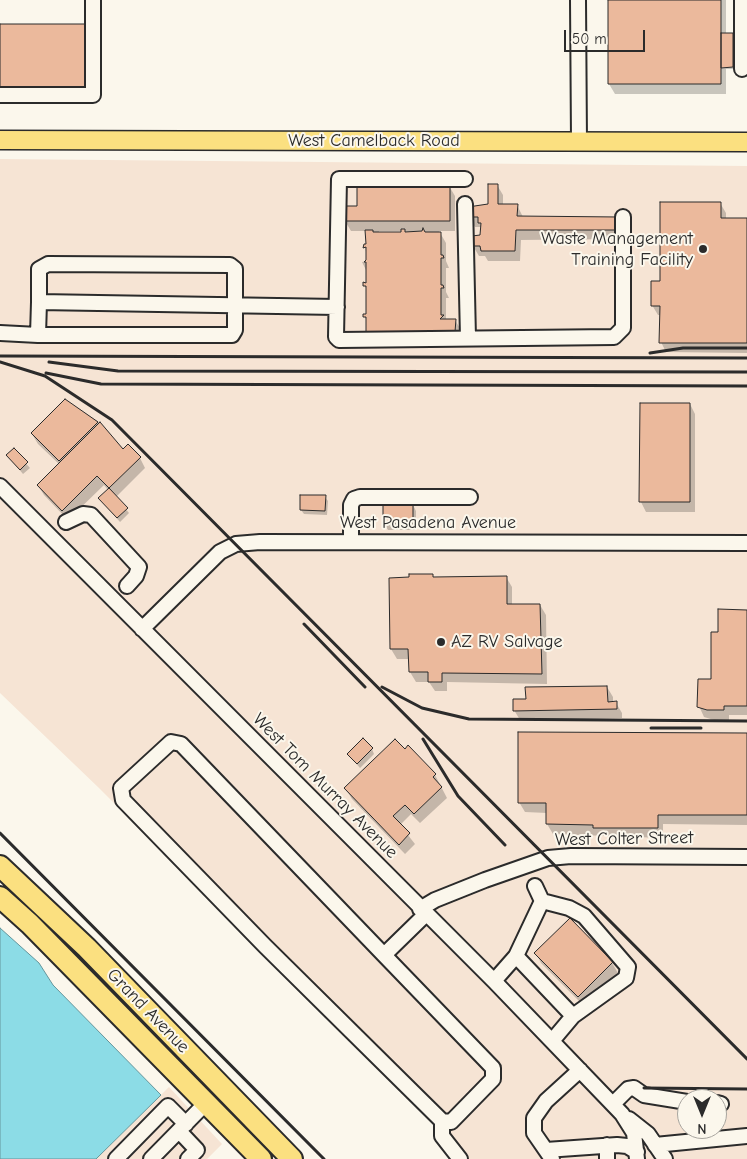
<!DOCTYPE html>
<html>
<head>
<meta charset="utf-8">
<style>
	body { margin:0 }
	#map { position:relative; width:747px; height:1159px; overflow:hidden; background:#fbf7ec; font-family:"Comic Neue",sans-serif }
	canvas { display:block }
	.north { position:absolute; left:677px; top:1089px; width:50px; height:50px; box-sizing:border-box; background:#fbf7ec; border:1px solid #a8a59f; border-radius:50%; rotate:180deg; font-size:14px; font-weight:700; line-height:20px; text-align:center; color:#2b2b2b }
	.north::after { content:''; display:block; margin:auto; width:18px; height:22px; background:#2b2b2b; clip-path:polygon(50% 0,100% 100%,50% 72%,0 100%) }
	.scale { position:absolute; left:564px; top:30px; width:81px; height:22px; box-sizing:border-box; border:2px solid #2b2b2b; border-top:0; padding-left:6px; font-size:15px; line-height:18px; white-space:nowrap; color:#2b2b2b; -webkit-text-stroke:4px #fbf7ec; paint-order:stroke }
</style>
</head>
<body>
<div id="map">
<canvas width="747" height="1159"></canvas>
<div class="north">N</div>
<div class="scale">50 m</div>
</div>
<script>
const g = document.querySelector('canvas').getContext('2d');
g.lineJoin = 'round';
function paint(path, color) {
  g.fillStyle = color;
  g.fill(path, 'evenodd');
}
function toPath(rows) {
  const path = new Path2D();
  for (const r of rows) {
    path.moveTo(r[0], r[1]);
    for (let i = 2; i < r.length; i += 2) path.lineTo(r[i], r[i + 1]);
  }
  return path;
}
function strokePath(path, color, width, dash) {
  g.strokeStyle = color;
  g.lineWidth = width;
  g.lineCap = dash ? 'butt' : 'round';
  g.setLineDash(dash || []);
  g.stroke(path);
}
function label(font, color, halo, rows, align = 'center') {
  g.font = font + ' "Comic Neue",sans-serif';
  g.lineWidth = 4;
  g.setLineDash([]);
  g.textBaseline = 'middle';
  g.strokeStyle = halo;
  g.fillStyle = color;
  for (const [text, x, y, turn = 0] of rows) {
    g.save();
    g.translate(x, y);
    g.rotate((+turn || 0) * Math.PI / 180);
    g.textAlign = isNaN(turn) ? turn : align;
    if (halo) g.strokeText(text, 0, 0);
    g.fillText(text, 0, 0);
    g.restore();
  }
}
paint(toPath([
	[0,159,747,166,747,1159,468,1159,99,788,0,693],
	[687,1099,717,1099,717,1129,687,1129],
	[169,1087,222,1144,207,1159,96,1159]
]), '#f6e4d4');
const water = toPath([
	[0,928,39,963,53,985,161,1095,96,1159,0,1159,0,928]
]);
paint(water, '#8cdce6');
strokePath(water, '#65959b', 1);
paint(toPath([
	[609,0,726,0,726,34,733,36,734,69,726,69,726,94,615,94,609,84],
	[0,25,85,25,89,32,89,94,0,94],
	[497,185,503,195,503,205,517,205,523,217,618,218,623,239,521,240,520,261,488,261,485,256,479,256,473,246,473,237,481,236,482,227,475,227,469,217,489,205],
	[449,186,455,196,455,231,439,231,446,243,446,261,449,268,446,268,446,292,449,298,446,298,446,320,455,320,461,330,460,342,373,342,367,332,367,321,364,316,367,315,367,290,364,285,367,284,367,272,362,262,368,261,365,247,368,245,366,231,351,231,345,221,358,207],
	[379,231,402,231,402,233,379,233],
	[720,203,726,213,726,219,747,219,747,353,666,352,661,342,661,315,658,315,652,305,661,282],
	[65,401,99,422,123,451,140,458,145,468,116,497,129,513,120,522,99,498,108,490,104,485,68,520,44,495,38,485,59,464,38,444,32,434],
	[690,404,695,414,695,512,646,512,641,502],
	[14,450,30,468,23,474,8,456],
	[325,497,328,501,327,515,304,514,301,510],
	[412,503,416,511,416,530,388,530,384,523],
	[432,575,434,578,506,577,512,587,512,605,540,605,546,615,547,684,447,682,447,691,435,691,429,682,416,682,410,672,410,659,397,659,391,649],
	[747,611,747,715,729,715,729,720,714,720,704,717,699,706],
	[607,687,613,697,613,703,616,703,622,713,622,718,520,720,514,710,527,700],
	[747,735,747,825,663,824,663,838,553,834,547,824,547,813,525,812,519,802],
	[372,749,374,754,360,768,348,754],
	[435,775,447,798,420,823,411,814,400,825,415,844,405,854,352,799,346,789],
	[570,920,612,963,618,973,584,1006,541,963,536,953]
]), '#0003');
const building = toPath([
	[608,0,721,0,721,84,608,84,608,0],
	[0,24,85,24,86,87,0,87,0,24],
	[721,33,733,33,733,67,721,68,721,33],
	[357,184,450,184,450,221,344,221,344,206,357,206,357,184],
	[488,184,498,184,498,204,518,204,517,216,619,217,618,230,516,230,515,251,481,251,480,246,472,246,472,236,480,235,481,223,478,223,478,217,468,217,468,207,488,204,488,184],
	[660,202,721,202,721,218,747,218,747,343,659,343,660,306,651,306,651,281,660,281,660,202],
	[423,228,425,232,441,232,441,255,443,255,444,258,441,258,441,285,443,285,444,288,441,288,441,315,444,315,440,319,456,319,455,332,366,332,366,317,363,317,363,314,366,314,366,286,363,286,363,282,366,283,366,262,364,262,366,260,366,247,363,248,364,244,366,244,365,230,373,230,373,232,401,232,401,229,405,229,405,232,422,231,423,228],
	[65,399,98,422,59,461,31,433,65,399],
	[640,403,690,403,690,502,639,502,640,403],
	[100,422,123,449,128,444,141,457,109,488,97,476,62,511,37,485,100,422],
	[14,448,28,462,20,470,6,455,14,448],
	[109,488,128,508,117,518,98,498,109,488],
	[300,495,326,495,325,511,300,510,300,495],
	[383,502,413,502,413,523,383,523,383,502],
	[409,574,433,574,433,577,507,576,507,604,540,604,542,674,442,673,442,682,428,682,428,672,409,672,408,649,390,649,389,578,409,577,409,574],
	[718,609,747,610,747,706,724,706,724,710,707,710,697,707,698,679,711,679,711,632,718,632,718,609],
	[607,686,608,702,617,701,617,709,513,711,513,699,526,699,525,687,607,686],
	[518,732,747,733,747,815,658,815,658,828,593,828,593,825,546,824,546,803,518,803,518,732],
	[363,738,373,748,357,764,347,754,363,738],
	[395,739,405,749,408,745,436,774,433,777,442,787,414,814,405,805,393,816,410,833,399,845,344,788,395,739],
	[570,918,613,962,578,997,534,953,570,918]
]);
paint(building, '#ebb99c');
strokePath(building, '#2b2b2b', 1);
const minor = toPath([
	[578,0,579,141],
	[742,69,742,0],
	[0,95,93,95,93,0],
	[465,179,339,179,336,337,339,340,614,337,623,328,623,217],
	[465,204,468,338],
	[0,333,38,335,39,302,337,307],
	[38,335,232,335,235,330,235,269,230,265,48,264,39,269,39,302],
	[0,486,494,981,622,1114,634,1133,637,1159],
	[66,522,83,514,91,515,139,567,136,576,127,586],
	[351,542,351,505,354,499,360,497,470,497],
	[142,629,220,552,236,544,260,542,747,543],
	[535,886,542,901,516,956,573,1016,552,1041],
	[542,901,569,908,584,916,628,967,626,978,573,1016],
	[420,909,435,900,485,880,548,858,571,856,747,857],
	[384,955,181,744,171,742,121,788,123,800,265,946,442,1121,451,1122,493,1079,493,1068,384,955,426,914],
	[494,981,516,956],
	[717,1103,721,1104],
	[613,1104,628,1089,634,1088,644,1095,687,1102],
	[629,1119,648,1134,665,1159],
	[442,1121,442,1136,460,1159],
	[179,1131,197,1150,188,1159],
	[607,1145,607,1159],
	[655,1145,747,1136],
	[546,1150,617,1145,627,1146,637,1152],
	[116,1159,168,1106,186,1124],
	[151,1159,206,1103],
	[552,1159,534,1133,534,1118,546,1101,580,1070]
]);
const major = toPath([
	[0,140,747,142]
]);
const highway = toPath([
	[0,866,87,948,292,1159],
	[0,897,30,924,261,1159]
]);
strokePath(minor, '#2b2b2b', 18);
strokePath(major, '#2b2b2b', 21);
strokePath(highway, '#2b2b2b', 24);
strokePath(minor, '#fbf7ec', 14);
strokePath(major, '#fbe080', 18);
strokePath(highway, '#fbe080', 20);
strokePath(toPath([
	[650,353,683,348,747,348],
	[0,356,747,358],
	[0,362,45,376,112,420,747,1059],
	[49,362,118,371,747,372],
	[46,373,101,384,747,386],
	[304,624,365,687],
	[382,687,422,708,469,719,747,721],
	[651,728,701,728],
	[423,739,458,796,505,845],
	[0,833,324,1159],
	[644,1088,747,1089]
]), '#2b2b2b', 3);
for (const [x, y, r, color] of [
	[703,249,5,"#2b2b2b"],
	[441,642,5,"#2b2b2b"]
]) {
  const dot = new Path2D();
  dot.arc(x, y, r, 0, 2 * Math.PI);
  g.fillStyle = color;
  g.fill(dot);
  strokePath(dot, '#fbf7ec', 2);
}
label('18px', '#2b2b2b', '#fbf7ec', [
	["West Camelback Road",374,141],
	["West Pasadena Avenue",428,523],
	["West Tom Murray Avenue",325,786,45],
	["West Colter Street",624,839,-1],
	["Grand Avenue",148,1011,46]
]);
label('18px', '#2b2b2b', '#fbf7ec', [
	["Waste Management",693,239],
	["Training Facility",693,260],
	["AZ RV Salvage",451,642,"left"]
], 'right');
</script>
</body>
</html>
